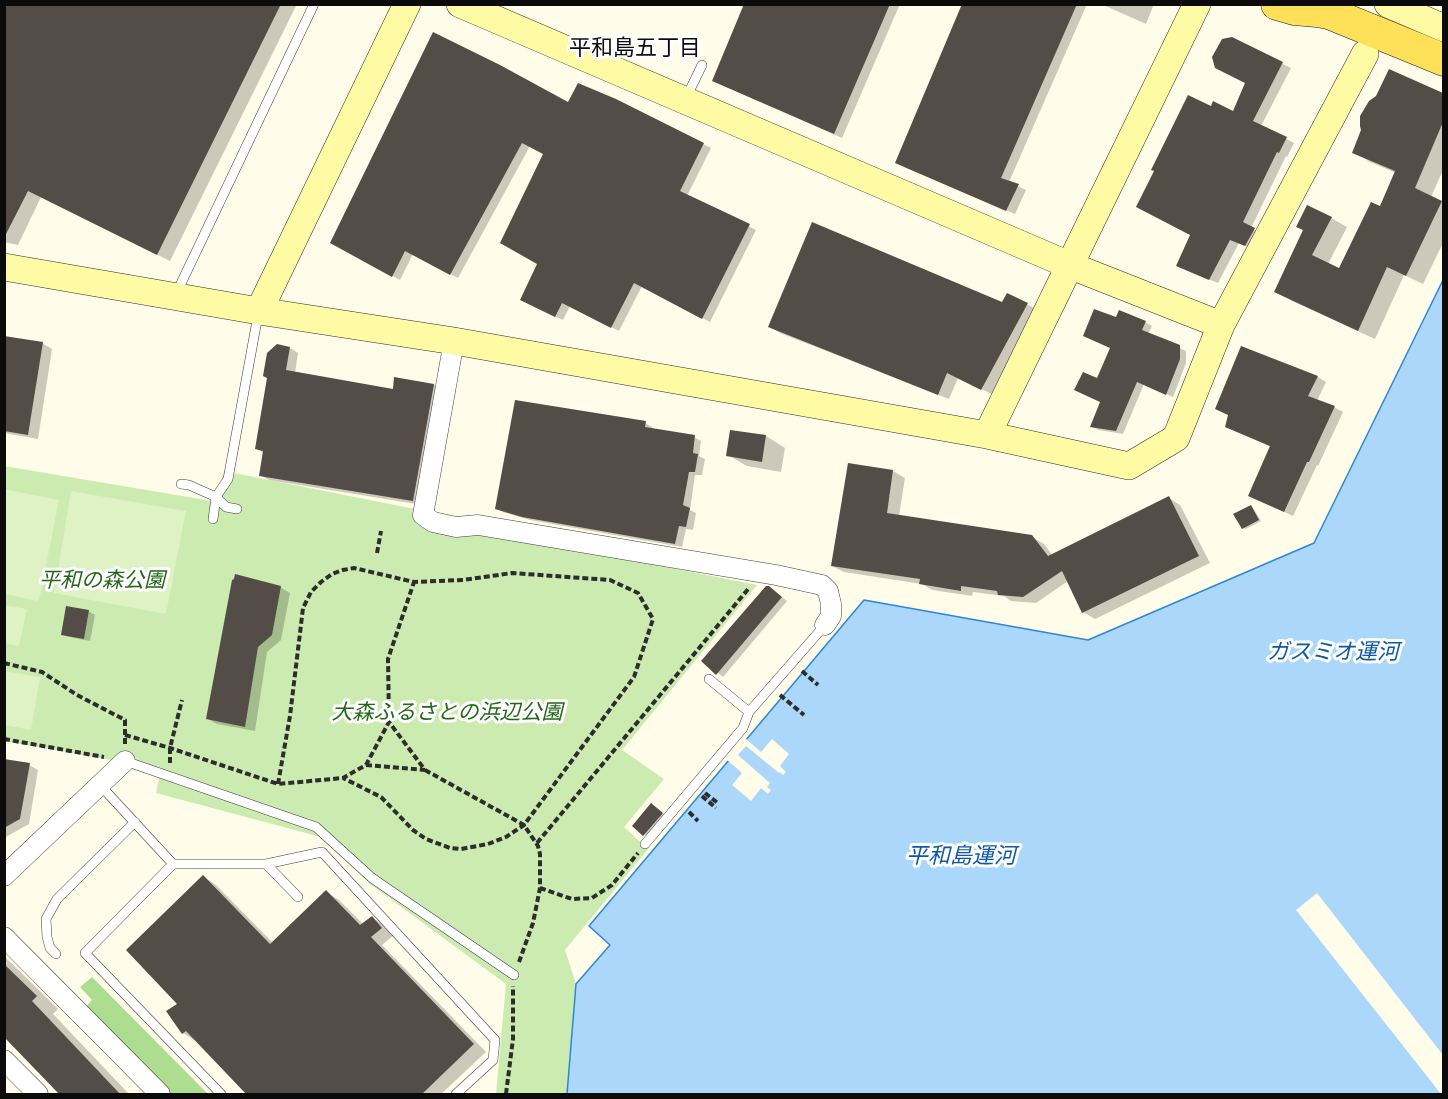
<!DOCTYPE html>
<html>
<head>
<meta charset="utf-8">
<style>
	body { margin:0 }
	#map { position:relative; width:1448px; height:1099px; overflow:hidden; background:#fffce9; font-family:"Noto Serif",serif }
	canvas { display:block }
	.frame { position:absolute; inset:0; border:6px solid #0b0b0b; pointer-events:none }
</style>
</head>
<body>
<div id="map">
<canvas width="1448" height="1099"></canvas>
<div class="frame"></div>
</div>
<script>
const g = document.querySelector('canvas').getContext('2d');
g.lineJoin = 'round';
function paint(path, color) {
  g.fillStyle = color;
  g.fill(path, 'evenodd');
}
function toPath(rows) {
  const path = new Path2D();
  for (const r of rows) {
    path.moveTo(r[0], r[1]);
    for (let i = 2; i < r.length; i += 2) path.lineTo(r[i], r[i + 1]);
  }
  return path;
}
function strokePath(path, color, width, dash) {
  g.strokeStyle = color;
  g.lineWidth = width;
  g.lineCap = dash ? 'butt' : 'round';
  g.setLineDash(dash || []);
  g.stroke(path);
}
function label(font, color, halo, rows, align = 'center') {
  g.font = font + ' "Noto Serif","Noto Sans JP",serif';
  g.lineWidth = 6;
  g.setLineDash([]);
  g.textBaseline = 'middle';
  g.strokeStyle = halo;
  g.fillStyle = color;
  for (const [text, x, y, turn = 0] of rows) {
    g.save();
    g.translate(x, y);
    g.rotate((+turn || 0) * Math.PI / 180);
    g.textAlign = isNaN(turn) ? turn : align;
    if (halo) g.strokeText(text, 0, 0);
    g.fillText(text, 0, 0);
    g.restore();
  }
}
paint(toPath([
	[4,466,218,502,224,471,415,509,413,519,427,530,454,535,474,529,757,585,622,750,664,779,624,827,648,849,565,950,576,984,567,1094,496,1094,506,984,370,884,321,837,156,793,161,769,5,741]
]), '#ccebb1');
paint(toPath([
	[92,977,208,1094,164,1094,82,1011,92,1000,80,987]
]), '#addd8f');
paint(toPath([
	[4,489,59,500,40,596,39,596,38,601,5,594],
	[71,491,186,511,166,614,54,593],
	[4,605,27,609,19,646,5,643],
	[4,671,40,677,31,730,5,725]
]), '#dff2c3');
const water = toPath([
	[1443,280,1443,1094,567,1094,576,984,610,945,589,926,864,600,1088,640,1314,543,1443,280]
]);
paint(water, '#aad7fa');
strokePath(water, '#2c88d5', 1.5);
paint(toPath([
	[744,737,761,752,772,739,789,754,780,766,786,772,783,775,780,772,779,773,746,746,738,755,770,783,767,787,771,790,768,794,761,788,751,801,732,785,742,773,726,759],
	[1317,893,1443,1055,1443,1094,1441,1094,1296,910]
]), '#fffce9');
paint(toPath([
	[4,4,297,4,170,261,41,197,18,245,4,242],
	[746,4,900,4,842,138,722,85],
	[964,4,1087,4,1009,182,1026,190,1015,214,904,167],
	[1101,4,1154,4,1146,24],
	[1232,39,1291,68,1261,126,1294,143,1287,157,1286,156,1251,228,1262,234,1254,249,1239,243,1218,283,1186,270,1212,108,1234,113,1247,83],
	[1390,71,1444,95,1444,168,1431,197,1444,203,1444,241,1423,284,1404,275,1375,339,1292,301,1276,291,1331,218,1347,227,1328,264,1340,270,1381,208,1396,173,1370,162,1354,152,1377,97],
	[616,101,711,148,687,196,756,230,710,322,642,286,619,331,570,306,563,320,529,304,539,264,545,154,530,146,458,278,413,254,400,280,332,243,569,104],
	[1008,295,1038,310,992,394,958,378,949,399,780,333,770,327,1003,304],
	[1116,319,1145,322,1152,326,1148,334,1186,351,1186,363,1173,397,1144,384,1123,434,1099,430,1092,427,1102,402,1098,380,1112,348],
	[4,337,42,343,52,349,38,439,4,433],
	[278,346,290,348,298,353,295,373,394,391,434,385,442,390,422,505,269,480,260,475,264,453,257,449],
	[1242,347,1318,377,1326,382,1317,401,1334,407,1343,412,1318,466,1317,465,1293,516,1259,500,1271,447,1226,427],
	[645,423,652,427,652,429,694,437,701,441,699,456,705,459,702,475,695,475,690,510,696,513,693,530,686,529,682,547,530,520,503,512,496,508],
	[766,436,785,448,781,472,747,466,728,455],
	[849,464,893,471,905,478,899,516,1032,537,1044,544,1053,556,1169,498,1180,505,1210,563,1095,619,1083,612,1068,581,1036,603,1011,601,1004,596,973,592,972,596,932,590,922,584,844,572,832,566],
	[1251,506,1253,508,1261,521,1246,529,1243,528],
	[280,587,290,593,281,640,267,652,255,731,217,724,208,719],
	[769,587,787,601,723,677,703,661],
	[88,611,95,615,90,641,69,637,62,634],
	[4,760,29,765,38,770,29,824,4,838],
	[654,806,664,815,647,836,644,834],
	[204,877,216,885,273,943,326,892,339,900,363,924,372,918,385,925,394,935,382,945,486,1052,441,1094,249,1094,196,1041,183,1033,180,1004],
	[4,956,58,1009,53,1014,129,1094,62,1094,4,1035]
]), '#0003');
paint(toPath([
	[4,4,281,4,157,255,28,191,4,238],
	[744,4,890,4,834,134,712,81],
	[962,4,1077,4,1001,178,1019,184,1006,211,895,163],
	[433,32,500,65,568,102,578,83,616,99,704,143,680,191,750,224,702,319,634,283,611,328,562,303,555,317,520,300,537,264,500,243,543,154,522,143,450,275,405,251,392,277,330,243],
	[1232,37,1283,62,1253,121,1287,137,1279,153,1277,152,1243,222,1255,228,1245,246,1230,240,1209,280,1176,266,1190,235,1136,207,1154,171,1151,170,1188,95,1211,106,1213,101,1233,111,1245,83,1215,68,1212,57,1222,39],
	[1389,69,1443,93,1443,122,1415,188,1442,201,1406,276,1387,267,1358,331,1274,292,1303,230,1296,227,1307,205,1332,217,1312,255,1339,268,1371,202,1380,206,1395,171,1352,153,1361,130,1360,126,1360,116,1369,101,1376,96],
	[812,222,1002,302,1007,293,1028,303,981,390,947,373,938,395,768,327],
	[1094,309,1116,317,1119,310,1146,321,1142,330,1180,345,1180,359,1166,395,1137,382,1116,431,1090,427,1100,402,1074,390,1083,372,1097,378,1110,348,1083,336],
	[4,336,43,342,28,435,4,431],
	[277,344,290,347,286,370,393,389,394,377,434,384,413,501,259,476,263,451,255,449,267,378,263,376,267,353],
	[1241,346,1318,376,1308,396,1335,406,1309,462,1307,462,1284,512,1248,496,1270,446,1225,427,1228,415,1215,409],
	[515,400,646,421,645,427,695,435,693,453,698,454,695,472,689,472,683,505,690,508,686,527,679,526,675,544,522,517,495,509],
	[730,430,766,435,762,462,726,456],
	[848,463,893,470,887,513,1032,535,1048,556,1169,496,1199,556,1082,613,1062,571,1023,597,998,595,997,591,961,586,961,591,919,584,920,579,831,566],
	[1251,505,1259,520,1242,529,1233,514],
	[235,574,281,586,272,635,258,647,245,727,206,719,232,580,234,579],
	[766,586,769,586,782,597,716,675,701,661],
	[66,606,89,610,84,639,61,635],
	[4,759,30,763,20,819,4,828],
	[651,803,663,813,643,836,632,826],
	[203,875,270,944,326,890,360,925,372,916,382,928,371,937,474,1044,421,1095,247,1095,186,1031,182,1034,166,1011,177,1004,126,950],
	[4,964,37,996,32,1001,121,1095,60,1095,4,1037]
]), '#544d47');
const lane = toPath([
	[686,98,702,65],
	[176,294,314,4],
	[181,484,189,485,216,497,226,507,237,509],
	[213,519,216,497,228,479,258,315],
	[709,679,749,712],
	[125,761,316,827,372,878,514,975],
	[100,785,173,864,266,864,298,897],
	[645,844,743,728,749,712,825,625],
	[173,864,85,953,221,1094],
	[266,864,322,852,495,1040,493,1060,456,1094],
	[56,954,50,948,47,937,46,919,57,899,135,822]
]);
const street = toPath([
	[454,341,423,515,433,522,456,527,478,525,776,575,822,585,828,591,831,604,831,616,825,625],
	[4,876,125,761],
	[4,937,160,1094],
	[4,1060,38,1094]
]);
const secondary = toPath([
	[460,4,1069,265,1221,325],
	[1388,4,1444,28],
	[4,267,259,311,454,341,987,435,1129,466,1176,438,1221,325,1365,54],
	[259,311,407,4],
	[987,435,1197,4]
]);
const primary = toPath([
	[1277,4,1294,9,1317,11,1329,13,1444,60]
]);
strokePath(lane, '#3e3e3e', 10);
strokePath(street, '#3e3e3e', 21);
strokePath(secondary, '#2d2d2d', 28);
strokePath(primary, '#1c1c1c', 33);
strokePath(toPath([
	[377,553,381,531],
	[4,663,42,672,77,695,125,720,125,745],
	[802,671,818,685],
	[780,695,804,715],
	[125,735,170,748,278,784,343,778,366,765,389,722,388,659,414,582],
	[4,739,104,757],
	[170,763,170,748,182,700],
	[366,765,425,770,389,722],
	[425,770,524,825,538,846,540,854,540,888,533,923,519,962],
	[278,784,290,716,303,608,311,592,321,582,332,574,343,570,354,568,414,582,463,580,512,573,610,580,638,593,653,619,634,677,524,825,506,837,488,844,461,849,450,848,426,839,413,830,381,797,343,778],
	[705,793,719,804],
	[702,796,716,808],
	[689,812,698,821],
	[537,843,749,588],
	[540,888,572,899,592,898,612,885,638,853],
	[506,1094,513,1039,513,986]
]), '#2d2d2d', 4, [6, 3]);
strokePath(lane, '#fff', 9);
strokePath(street, '#fff', 20);
strokePath(secondary, '#fffaa4', 27);
strokePath(primary, '#ffe059', 32);
label('italic 21px', '#246618', '#fff', [
	["平和の森公園",102,581],
	["大森ふるさとの浜辺公園",447,713]
]);
label('22px', '#0b0b0b', '#fff', [
	["平和島五丁目",635,49]
]);
label('italic 22px', '#0e59a3', '#fff', [
	["ガスミオ運河",1333,653],
	["平和島運河",961,857]
]);
</script>
</body>
</html>
